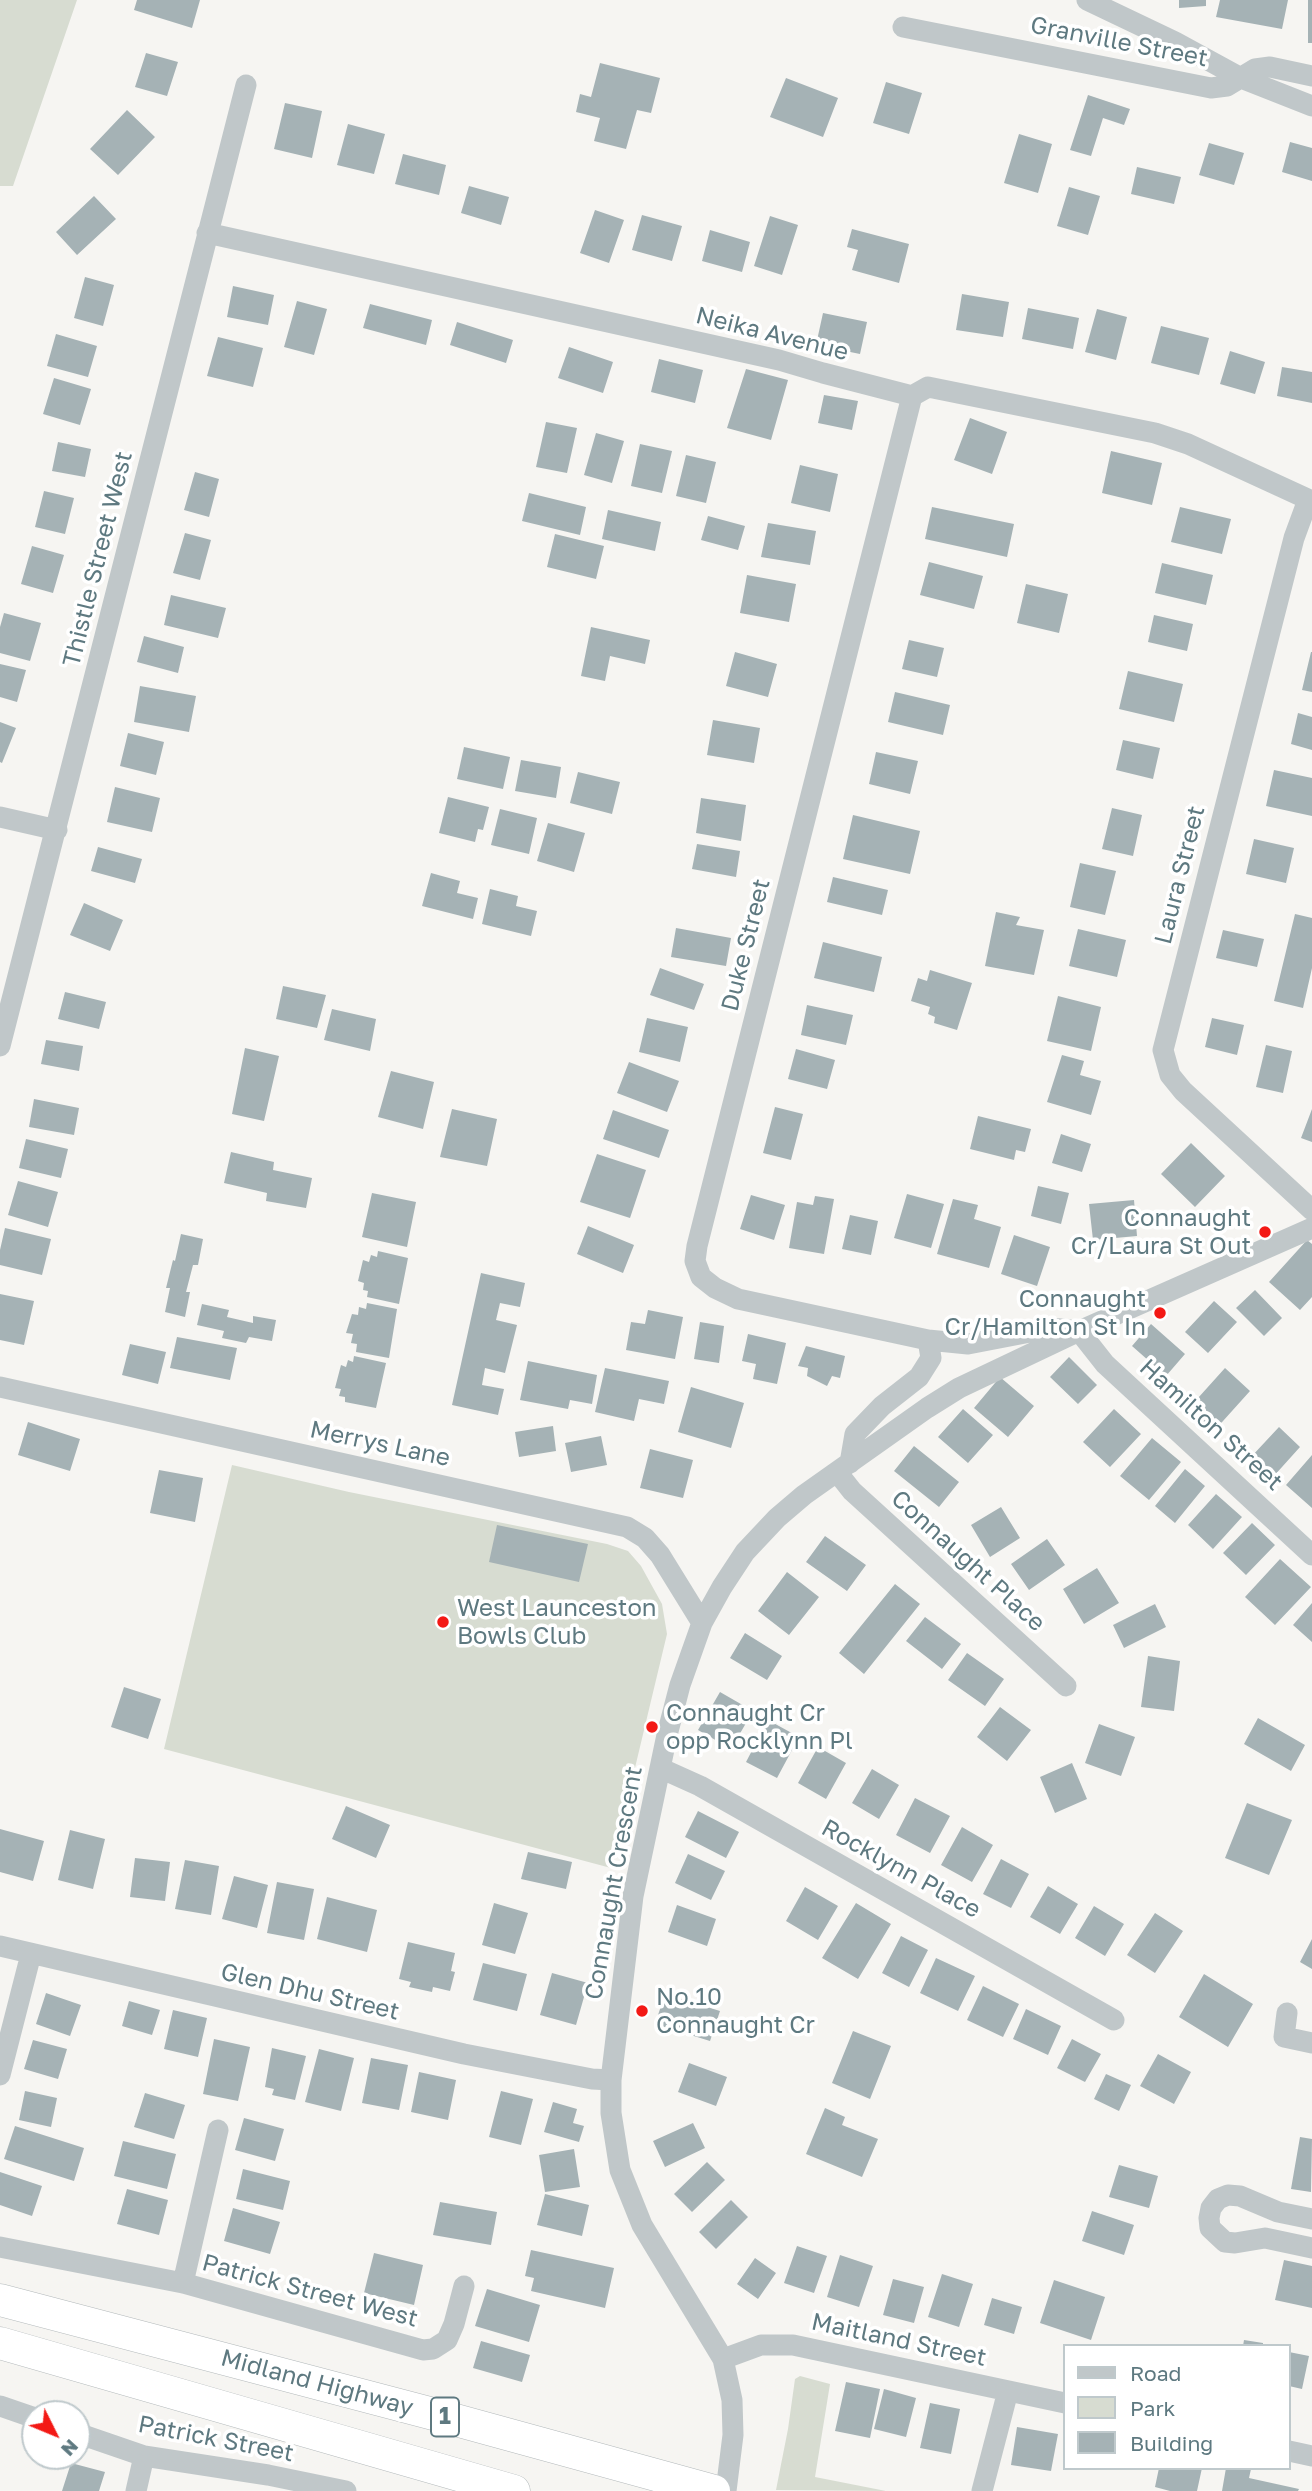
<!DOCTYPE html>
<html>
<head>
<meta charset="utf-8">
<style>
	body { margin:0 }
	#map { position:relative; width:1312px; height:2491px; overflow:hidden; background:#f6f5f2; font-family:"Golos Text",sans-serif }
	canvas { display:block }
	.legend { position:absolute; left:1063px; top:2344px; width:228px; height:126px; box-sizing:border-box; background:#fff; border:2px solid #bfc9cc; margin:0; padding:9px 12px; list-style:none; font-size:21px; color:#5e7980 }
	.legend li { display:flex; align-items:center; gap:14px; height:35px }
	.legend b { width:35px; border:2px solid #bfc9cc }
	.north { position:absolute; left:21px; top:2400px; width:70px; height:70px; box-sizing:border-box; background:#fff; border:2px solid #bfc9cc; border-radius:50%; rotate:133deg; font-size:19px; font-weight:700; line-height:28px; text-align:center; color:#5e7980 }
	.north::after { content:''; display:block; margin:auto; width:24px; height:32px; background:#f31915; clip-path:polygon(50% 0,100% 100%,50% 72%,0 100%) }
</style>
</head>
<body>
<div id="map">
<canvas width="1312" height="2491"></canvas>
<ul class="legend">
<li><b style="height:9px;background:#c0c7c9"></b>Road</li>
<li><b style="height:19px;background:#d7dcd1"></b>Park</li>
<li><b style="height:19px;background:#a5b2b5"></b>Building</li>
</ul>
<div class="north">N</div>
</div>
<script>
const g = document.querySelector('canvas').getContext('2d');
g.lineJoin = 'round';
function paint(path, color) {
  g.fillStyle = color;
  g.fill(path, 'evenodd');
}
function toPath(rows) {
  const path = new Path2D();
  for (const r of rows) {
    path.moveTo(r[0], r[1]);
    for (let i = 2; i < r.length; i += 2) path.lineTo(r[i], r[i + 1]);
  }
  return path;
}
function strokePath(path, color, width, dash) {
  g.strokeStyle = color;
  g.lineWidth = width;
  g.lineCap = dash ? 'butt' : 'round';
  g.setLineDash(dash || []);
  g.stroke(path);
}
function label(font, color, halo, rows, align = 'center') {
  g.font = font + ' "Golos Text",sans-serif';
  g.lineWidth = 7;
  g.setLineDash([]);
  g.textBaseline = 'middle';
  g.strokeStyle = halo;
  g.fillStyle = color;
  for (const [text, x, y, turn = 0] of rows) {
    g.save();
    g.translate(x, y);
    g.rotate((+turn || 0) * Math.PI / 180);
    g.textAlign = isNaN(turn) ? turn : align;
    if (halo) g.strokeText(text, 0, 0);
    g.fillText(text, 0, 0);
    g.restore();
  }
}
paint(toPath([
	[0,0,77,0,13,186,0,186],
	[232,1465,349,1492,607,1544,628,1551,641,1566,662,1604,667,1634,611,1868,164,1749],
	[800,2376,830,2384,815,2477,886,2491,776,2490,788,2429,795,2379]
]), '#d7dcd1');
paint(toPath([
	[137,0,200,0,192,28,134,10],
	[1179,0,1206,0,1206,6,1179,8],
	[1220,0,1288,0,1282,29,1216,17],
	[1308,0,1312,0,1312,43,1308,43],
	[146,53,178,62,167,96,135,87],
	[600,63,660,78,651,113,637,110,626,149,594,141,600,118,576,112,580,94,591,97],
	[786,78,838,98,823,137,770,117],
	[886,82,922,93,909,134,873,123],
	[1088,95,1130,109,1124,125,1103,118,1091,156,1070,150],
	[285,103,322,111,312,158,274,149],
	[127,110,155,137,118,175,90,149],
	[348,124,385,134,374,174,337,165],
	[1019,134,1052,144,1038,193,1004,183],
	[1290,142,1312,148,1312,181,1282,172],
	[1209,143,1244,153,1234,185,1199,175],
	[403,154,446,165,439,195,395,184],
	[1137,167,1181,177,1174,204,1131,194],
	[469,186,509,197,501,225,461,213],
	[1069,187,1100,196,1088,235,1057,226],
	[94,196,116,219,77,255,56,232],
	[595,210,624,220,609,263,580,253],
	[642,215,682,226,672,261,632,250],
	[770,216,798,225,782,275,754,266],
	[852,229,909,244,899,283,852,270,858,250,847,247],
	[710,230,750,242,742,272,702,261],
	[85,277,114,285,103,326,74,318],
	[233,286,274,295,268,325,227,317],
	[962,294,1009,302,1003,337,956,330],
	[297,301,327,309,314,355,284,347],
	[370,304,432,320,426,345,363,328],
	[1028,308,1079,318,1073,349,1022,339],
	[1097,309,1127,317,1116,360,1085,352],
	[823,313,867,322,860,354,816,345],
	[457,322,513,340,506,363,450,345],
	[1161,326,1209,338,1199,375,1151,363],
	[56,334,97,346,88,377,47,366],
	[218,337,263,348,253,387,207,376],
	[569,347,613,362,603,393,558,378],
	[1230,351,1265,362,1255,394,1220,384],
	[659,359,703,370,695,403,651,392],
	[1282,367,1312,372,1312,403,1277,396],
	[746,369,788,380,771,440,727,428],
	[54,378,91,389,80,425,43,414],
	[824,395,858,401,852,430,818,423],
	[970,418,1007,432,992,474,954,460],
	[546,422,577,428,567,473,536,467],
	[596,433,624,441,612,483,584,475],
	[58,442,91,449,85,477,52,471],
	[640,444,672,451,662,493,631,486],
	[1111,451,1162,463,1152,505,1102,493],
	[686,455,716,462,706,503,676,496],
	[800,465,838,474,830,512,791,503],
	[195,472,219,479,209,517,184,510],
	[44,491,74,498,65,534,35,527],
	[529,493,586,507,580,535,522,521],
	[932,507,1014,524,1007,557,925,539],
	[1180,507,1231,519,1222,554,1171,542],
	[608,510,661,522,655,551,602,539],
	[708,516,745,526,738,550,701,540],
	[768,523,816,531,810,565,761,557],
	[185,533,211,540,200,580,173,573],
	[555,534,604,546,596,579,547,567],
	[32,546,64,555,53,593,21,584],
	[929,562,983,576,974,609,920,595],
	[1162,563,1213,575,1206,605,1155,593],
	[747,575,796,584,789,622,740,613],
	[1026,584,1068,594,1059,633,1017,623],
	[171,595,226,608,218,638,164,625],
	[4,613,41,623,30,661,0,653,0,627],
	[1154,615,1193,624,1187,651,1148,642],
	[591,627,650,640,645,664,610,656,605,681,581,676],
	[144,636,184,647,178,673,137,662],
	[909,640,944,648,937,677,902,669],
	[735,652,777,664,768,697,726,686],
	[1311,652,1312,652,1312,692,1302,690],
	[0,664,26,670,17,702,0,697],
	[1128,671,1183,684,1174,722,1119,709],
	[140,686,196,696,189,732,134,722],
	[895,692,950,705,943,735,888,722],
	[1298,713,1312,717,1312,750,1291,744],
	[713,720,760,728,754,763,707,755],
	[0,722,16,728,2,763,0,762],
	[128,733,164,742,156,775,120,766],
	[1123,740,1160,748,1153,779,1116,770],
	[464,747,510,757,503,789,457,779],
	[876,752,918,761,910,794,869,784],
	[521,760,561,767,556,798,515,791],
	[1274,770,1312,778,1312,816,1266,806],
	[578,772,620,782,612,814,570,803],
	[115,787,160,798,152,832,107,822],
	[448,797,489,807,483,830,478,829,475,842,439,833],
	[701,798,746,805,741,841,696,833],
	[1112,808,1142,815,1133,856,1102,849],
	[500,809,537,818,529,854,491,845],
	[853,815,920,831,910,874,843,859],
	[548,823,585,833,574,872,537,861],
	[1254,839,1294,848,1286,883,1246,874],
	[697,844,740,851,736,877,692,869],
	[98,847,142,859,135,883,91,871],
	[1080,863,1116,871,1105,915,1070,907],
	[431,873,460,881,457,893,478,898,473,919,422,906],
	[833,877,888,890,882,915,827,902],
	[490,889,518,896,516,906,537,911,531,936,482,924],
	[84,903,123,920,110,951,70,935],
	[996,912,1020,917,1016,925,1044,930,1034,975,985,966],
	[1295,914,1312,918,1312,968,1303,1008,1274,1001],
	[676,928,731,938,726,966,671,957],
	[1078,929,1126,940,1117,977,1069,966],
	[1223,930,1264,939,1257,967,1216,958],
	[823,942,882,957,874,992,814,978],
	[660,968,704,984,694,1010,650,995],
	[930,970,972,983,957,1030,934,1023,935,1017,928,1014,930,1007,911,1001,918,978,927,981],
	[283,986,326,995,317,1028,276,1019],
	[65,992,106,1002,99,1029,58,1019],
	[1058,996,1101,1007,1091,1051,1047,1041],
	[807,1005,853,1015,846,1045,801,1035],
	[332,1009,376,1019,370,1051,324,1040],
	[647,1018,688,1027,680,1062,639,1052],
	[1212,1018,1244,1025,1237,1055,1205,1047],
	[46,1040,83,1046,79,1071,41,1064],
	[1266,1045,1292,1051,1283,1093,1256,1087],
	[245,1048,279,1056,264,1121,232,1114],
	[796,1049,835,1060,827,1089,788,1079],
	[1062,1055,1084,1061,1080,1075,1101,1081,1091,1115,1047,1102],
	[629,1062,679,1081,667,1112,617,1093],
	[391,1071,434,1082,423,1129,378,1117],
	[34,1099,79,1108,74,1135,29,1127],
	[775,1107,803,1114,791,1160,763,1153],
	[452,1109,497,1119,487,1166,440,1157],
	[1312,1109,1312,1142,1301,1138],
	[613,1110,669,1130,659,1158,603,1139],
	[978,1116,1031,1129,1025,1152,1016,1150,1014,1160,970,1149],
	[1061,1134,1091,1144,1082,1172,1052,1163],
	[26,1139,68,1149,61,1178,19,1168],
	[1191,1143,1225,1176,1195,1207,1161,1174],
	[231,1152,274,1162,273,1170,312,1178,306,1208,266,1201,267,1193,224,1183],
	[597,1154,646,1170,630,1218,580,1202],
	[18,1181,58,1192,48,1227,8,1215],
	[1038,1186,1069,1193,1061,1224,1031,1216],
	[372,1193,416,1202,407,1247,362,1237],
	[907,1194,944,1204,931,1248,894,1238],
	[751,1195,785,1205,774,1240,740,1229],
	[815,1196,834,1199,824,1254,789,1248,797,1202,813,1205],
	[953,1199,978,1205,974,1219,1001,1227,989,1268,937,1254],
	[1134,1200,1137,1236,1093,1240,1089,1204],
	[850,1215,878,1221,871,1255,842,1249],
	[588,1226,634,1245,623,1273,577,1254],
	[5,1228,51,1239,42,1275,0,1265,0,1250],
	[181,1234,203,1239,198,1265,193,1265,186,1292,190,1292,185,1317,165,1312,170,1288,166,1288,173,1260,175,1261],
	[1014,1235,1050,1247,1037,1286,1001,1274],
	[1307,1240,1312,1244,1312,1297,1300,1310,1269,1282],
	[378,1251,408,1258,399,1304,367,1297,368,1291,363,1290,364,1283,358,1281,363,1260,369,1262,371,1255,377,1257],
	[481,1273,525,1283,520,1307,500,1303,496,1320,517,1325,505,1373,485,1368,482,1385,504,1389,498,1415,452,1405],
	[1255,1290,1282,1318,1264,1336,1236,1308],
	[0,1294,34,1301,24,1345,0,1340],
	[1214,1301,1237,1322,1208,1353,1185,1332],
	[367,1303,397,1309,389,1358,356,1352,357,1344,351,1343,353,1334,346,1333,352,1314,358,1315,359,1307,366,1309],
	[202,1304,229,1310,227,1317,253,1323,253,1316,276,1320,272,1341,249,1337,246,1343,222,1338,224,1331,197,1325],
	[648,1310,683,1317,675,1359,626,1350,631,1322,645,1324],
	[700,1322,724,1326,719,1363,694,1359],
	[1151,1324,1185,1354,1166,1376,1132,1346],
	[748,1334,786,1343,777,1384,753,1379,756,1364,742,1361],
	[177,1337,237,1348,230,1380,170,1368],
	[130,1344,166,1352,158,1384,122,1375],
	[806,1346,845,1356,840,1378,832,1376,827,1386,807,1376,808,1368,798,1366],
	[354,1356,386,1363,376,1408,345,1402,345,1397,339,1396,341,1389,335,1388,341,1365,346,1367,348,1360,353,1362],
	[1069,1357,1097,1385,1078,1404,1050,1377],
	[528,1361,597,1375,592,1404,570,1400,568,1409,520,1400],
	[605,1368,669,1381,664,1404,639,1399,634,1421,595,1412],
	[1225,1368,1250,1391,1214,1431,1189,1408],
	[1000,1377,1034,1406,1008,1437,974,1408],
	[691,1387,744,1403,731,1448,678,1432],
	[963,1409,993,1435,968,1463,938,1437],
	[1114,1409,1141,1434,1110,1467,1083,1442],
	[28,1422,80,1439,70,1471,18,1455],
	[553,1426,556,1451,519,1457,515,1432],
	[1279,1427,1300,1447,1273,1477,1251,1457],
	[601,1436,607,1465,571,1472,565,1443],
	[1152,1438,1181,1462,1149,1500,1120,1476],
	[914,1446,959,1482,939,1507,894,1471],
	[650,1449,693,1460,683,1498,640,1488],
	[1312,1455,1312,1508,1286,1485],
	[1185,1469,1205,1486,1175,1523,1155,1506],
	[159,1470,203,1478,195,1522,150,1513],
	[1216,1494,1242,1517,1213,1549,1188,1525],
	[1001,1507,1020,1538,990,1557,971,1525],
	[1252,1523,1275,1545,1246,1575,1223,1553],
	[497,1525,588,1544,579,1582,489,1562],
	[825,1536,866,1565,847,1591,806,1562],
	[1047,1539,1065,1565,1029,1590,1011,1564],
	[1280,1559,1311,1587,1275,1625,1245,1597],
	[1097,1568,1119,1603,1084,1624,1063,1589],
	[787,1572,819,1597,789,1635,758,1611],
	[895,1584,920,1604,864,1674,839,1653],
	[1312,1603,1312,1642,1293,1625],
	[1155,1604,1166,1627,1124,1648,1113,1625],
	[925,1617,961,1644,942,1669,906,1641],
	[745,1633,782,1656,767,1680,730,1658],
	[967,1653,1004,1679,985,1706,948,1680],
	[1148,1656,1180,1661,1174,1711,1141,1707],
	[124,1687,161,1699,148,1739,111,1727],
	[720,1692,753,1711,731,1749,698,1730],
	[1000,1707,1031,1730,1007,1761,977,1737],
	[1258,1718,1305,1745,1291,1771,1244,1744],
	[768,1720,799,1737,777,1778,746,1762],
	[1099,1724,1135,1737,1121,1776,1085,1763],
	[818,1747,846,1763,826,1799,798,1783],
	[1072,1763,1087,1799,1055,1813,1040,1777],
	[872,1769,899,1785,879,1819,852,1803],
	[915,1798,950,1816,930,1853,896,1835],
	[1247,1803,1292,1820,1269,1875,1225,1858],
	[346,1806,390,1825,376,1858,332,1839],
	[698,1811,739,1832,726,1858,685,1837],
	[962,1827,993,1845,972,1882,941,1865],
	[0,1829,44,1841,33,1881,0,1872],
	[70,1830,105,1839,93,1889,58,1880],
	[528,1852,572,1862,566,1889,521,1879],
	[688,1854,725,1871,711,1900,675,1883],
	[135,1858,170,1862,165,1901,130,1897],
	[1001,1859,1029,1874,1011,1908,983,1894],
	[185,1860,219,1866,211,1915,175,1909],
	[234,1876,268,1885,257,1928,222,1919],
	[277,1882,314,1889,304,1940,267,1933],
	[1048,1886,1078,1904,1060,1934,1030,1917],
	[805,1887,838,1906,818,1940,786,1921],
	[327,1897,377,1910,367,1952,317,1939],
	[494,1903,528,1913,515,1954,482,1945],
	[856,1903,891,1924,858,1979,822,1958],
	[677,1905,716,1919,707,1946,668,1932],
	[1094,1906,1124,1924,1105,1956,1075,1938],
	[1155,1913,1183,1931,1155,1973,1127,1955],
	[901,1936,928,1950,909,1987,882,1973],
	[1312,1939,1312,1969,1300,1962],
	[408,1942,455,1953,451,1971,455,1972,450,1991,433,1987,432,1992,409,1987,411,1982,399,1979],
	[936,1958,975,1976,958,2011,920,1993],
	[483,1963,527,1974,517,2011,473,2000],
	[552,1973,588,1983,576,2025,540,2015],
	[1204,1974,1253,2004,1228,2047,1179,2017],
	[983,1986,1019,2004,1003,2037,967,2020],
	[46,1993,81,2005,70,2036,36,2024],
	[665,1994,720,2011,710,2041,655,2024],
	[129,2001,160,2010,152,2035,122,2026],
	[1026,2009,1061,2026,1048,2055,1013,2039],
	[173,2010,207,2018,198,2057,164,2049],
	[853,2031,891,2046,870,2099,832,2083],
	[214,2039,250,2047,238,2101,203,2094],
	[1072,2039,1101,2054,1085,2082,1057,2068],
	[33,2040,67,2049,58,2079,24,2069],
	[272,2048,306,2056,295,2100,272,2095,274,2089,265,2087],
	[319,2049,354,2058,341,2111,305,2102],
	[1158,2054,1191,2072,1174,2104,1140,2086],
	[371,2058,408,2065,399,2110,362,2103],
	[689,2063,727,2077,716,2106,678,2092],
	[419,2072,456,2080,448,2120,411,2112],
	[1106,2074,1131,2085,1119,2111,1094,2099],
	[25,2091,57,2098,51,2127,19,2120],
	[501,2091,533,2099,521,2145,489,2137],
	[145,2093,185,2105,174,2139,134,2127],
	[553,2102,577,2109,573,2123,584,2126,579,2142,544,2132],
	[825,2108,845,2117,842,2125,878,2139,862,2177,806,2154],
	[244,2118,284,2129,275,2161,235,2150],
	[693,2123,705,2148,665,2167,653,2141],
	[15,2126,84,2148,74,2181,4,2159],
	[1300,2137,1312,2139,1311,2192,1291,2189],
	[123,2141,176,2154,167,2189,114,2176],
	[574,2149,580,2187,545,2192,539,2155],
	[707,2162,725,2180,692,2212,674,2194],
	[1119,2165,1158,2176,1149,2208,1109,2197],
	[243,2169,290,2181,283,2210,236,2199],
	[0,2172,42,2186,32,2216,0,2205],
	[127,2189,168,2200,159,2235,117,2224],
	[545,2194,589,2205,582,2236,537,2225],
	[731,2200,748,2217,716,2249,699,2232],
	[440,2202,497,2212,491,2245,433,2235],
	[233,2208,280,2222,270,2254,224,2241],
	[1092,2211,1134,2225,1124,2255,1082,2241],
	[797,2246,827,2256,814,2293,784,2283],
	[531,2250,614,2268,605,2308,531,2291,534,2278,525,2276],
	[374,2253,423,2265,414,2305,364,2293],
	[840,2255,873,2266,859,2307,827,2297],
	[755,2258,776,2273,758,2299,737,2284],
	[1284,2260,1312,2266,1312,2308,1275,2300],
	[942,2274,973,2284,959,2327,928,2317],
	[893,2279,924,2287,914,2323,883,2315],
	[1054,2280,1105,2297,1091,2340,1040,2323],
	[487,2289,540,2305,529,2342,475,2326],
	[992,2298,1022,2307,1014,2334,984,2325],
	[1244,2340,1263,2343,1263,2346,1243,2346],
	[481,2341,530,2355,522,2382,473,2368],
	[1289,2352,1309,2356,1302,2389,1289,2386],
	[846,2382,880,2389,870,2438,835,2431],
	[884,2389,916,2398,906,2437,874,2429],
	[930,2403,960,2409,951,2454,920,2448],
	[1017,2427,1058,2434,1051,2471,1011,2465],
	[71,2463,105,2472,99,2491,62,2491],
	[1159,2468,1202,2468,1197,2491,1170,2491,1155,2487],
	[1226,2468,1251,2469,1249,2478,1299,2489,1298,2491,1222,2491]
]), '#a5b2b5');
const highway = toPath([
	[0,2300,441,2416,714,2491],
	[0,2343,514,2491]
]);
strokePath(highway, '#b3b9bb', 33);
strokePath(toPath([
	[1087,0,1175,42,1241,78,1312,106],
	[903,27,1211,88,1227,86,1255,69,1270,67,1312,76],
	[207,233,779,360,823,373,912,396,928,387,1155,433,1188,444,1312,501],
	[912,396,697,1246,695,1261,701,1277,715,1288,738,1299,928,1340,968,1344,1051,1328,1079,1331,1105,1364,1312,1555],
	[1308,500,1294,538,1163,1050,1170,1075,1183,1091,1312,1210],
	[0,817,57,830],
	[0,1046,246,85],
	[0,1387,627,1527,645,1538,660,1555,702,1623],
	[850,1463,855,1434,882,1406,919,1377,931,1358,928,1340],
	[837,1472,852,1491,1066,1686],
	[660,1768,700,1786,1114,2020],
	[0,1946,464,2054,592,2079,611,2080],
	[1287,2013,1284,2037,1312,2043],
	[0,2075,31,1954],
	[1312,2219,1278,2212,1240,2196,1228,2195,1218,2199,1211,2208,1209,2218,1210,2228,1225,2242,1235,2243,1265,2238,1312,2248],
	[0,2247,183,2283,423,2350,433,2349,447,2340,454,2324,464,2286],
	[183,2283,218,2130],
	[723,2359,761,2345,793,2345,1065,2403],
	[0,2406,35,2418],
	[77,2433,144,2456,268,2475,346,2491],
	[1289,2451,1312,2456],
	[136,2491,144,2456],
	[726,2491,733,2435,732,2400,723,2359,642,2225,620,2170,611,2113,611,2080,633,1896,667,1735,680,1685,702,1623,722,1587,745,1552,777,1518,804,1495,927,1408,959,1388,1079,1331,1312,1228],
	[982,2491,1008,2391]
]), '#c0c7c9', 21);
strokePath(highway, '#fff', 32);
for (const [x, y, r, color] of [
	[1265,1232,7,"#f31915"],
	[1160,1313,7,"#f31915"],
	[443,1622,7,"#f31915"],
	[652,1727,7,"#f31915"],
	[642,2011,7,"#f31915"]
]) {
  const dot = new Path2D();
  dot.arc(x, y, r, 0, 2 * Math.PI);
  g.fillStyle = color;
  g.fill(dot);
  strokePath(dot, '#fff', 2.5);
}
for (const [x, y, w] of [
	[445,2417,28]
]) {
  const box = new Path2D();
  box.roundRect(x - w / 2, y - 19.5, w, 39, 5);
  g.fillStyle = '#fff';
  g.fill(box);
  strokePath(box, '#5e7980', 2);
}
label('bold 23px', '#5e7980', null, [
	["1",445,2417]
]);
label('24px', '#5e7980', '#fff', [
	["Granville Street",1119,42,11],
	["Neika Avenue",772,334,14],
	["Thistle Street West",98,559,-76],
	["Laura Street",1180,875,-76],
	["Duke Street",746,945,-76],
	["Hamilton Street",1211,1425,42],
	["Merrys Lane",380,1444,12],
	["Connaught Place",968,1561,42],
	["Rocklynn Place",901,1869,29],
	["Connaught Crescent",614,1883,-80],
	["Glen Dhu Street",310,1992,13],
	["Patrick Street West",310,2291,15],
	["Maitland Street",899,2340,12],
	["Midland Highway",317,2383,15],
	["Patrick Street",216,2439,11]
]);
label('24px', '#5e7980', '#fff', [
	["Connaught",1251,1218,"right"],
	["Cr/Laura St Out",1251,1246,"right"],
	["Connaught",1146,1299,"right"],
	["Cr/Hamilton St In",1146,1327,"right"],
	["West Launceston",457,1608],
	["Bowls Club",457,1636],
	["Connaught Cr",666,1713],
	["opp Rocklynn Pl",666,1741],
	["No.10",656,1997],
	["Connaught Cr",656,2025]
], 'left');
</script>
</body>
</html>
